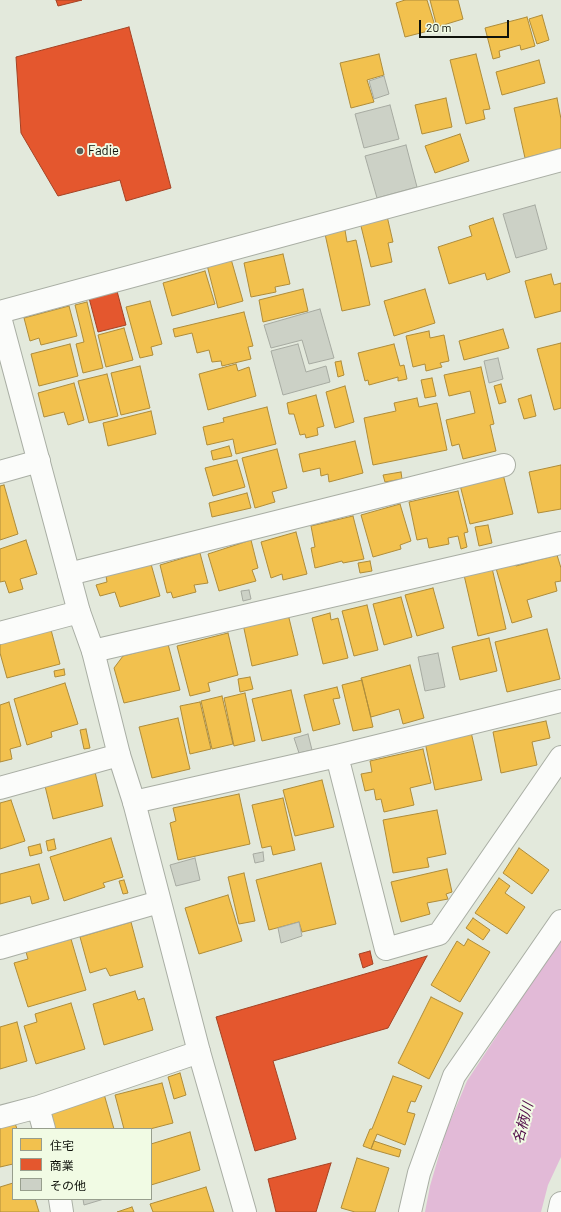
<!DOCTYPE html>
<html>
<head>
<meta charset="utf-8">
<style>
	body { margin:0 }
	#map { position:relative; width:561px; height:1212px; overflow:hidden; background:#e3e9dc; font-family:Barlow,"Noto Sans JP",sans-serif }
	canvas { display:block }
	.legend { position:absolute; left:12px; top:1128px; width:140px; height:72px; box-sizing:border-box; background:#f1fbe4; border:1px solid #979e8d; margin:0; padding:5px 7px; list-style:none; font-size:12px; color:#0f120b }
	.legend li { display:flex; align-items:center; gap:8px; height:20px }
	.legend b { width:20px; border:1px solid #979e8d }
	.scale { position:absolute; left:419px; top:20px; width:90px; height:18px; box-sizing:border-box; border:2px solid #0f120b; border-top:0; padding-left:5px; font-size:12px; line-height:14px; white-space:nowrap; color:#0f120b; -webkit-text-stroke:3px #f1fbe4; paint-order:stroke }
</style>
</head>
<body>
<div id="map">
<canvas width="561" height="1212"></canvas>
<ul class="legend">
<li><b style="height:11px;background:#f2c14e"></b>住宅</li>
<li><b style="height:11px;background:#e4572e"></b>商業</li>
<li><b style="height:11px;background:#ccd1c6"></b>その他</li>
</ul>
<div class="scale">20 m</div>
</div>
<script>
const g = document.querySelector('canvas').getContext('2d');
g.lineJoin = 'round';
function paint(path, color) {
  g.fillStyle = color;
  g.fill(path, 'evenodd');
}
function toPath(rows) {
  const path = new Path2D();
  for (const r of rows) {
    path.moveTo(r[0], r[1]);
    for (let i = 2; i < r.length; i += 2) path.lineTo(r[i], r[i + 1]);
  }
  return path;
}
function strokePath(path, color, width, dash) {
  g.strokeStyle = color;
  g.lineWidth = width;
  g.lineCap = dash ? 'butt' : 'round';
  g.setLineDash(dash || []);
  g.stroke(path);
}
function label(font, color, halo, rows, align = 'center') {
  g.font = font + ' Barlow,"Noto Sans JP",sans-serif';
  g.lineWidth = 4;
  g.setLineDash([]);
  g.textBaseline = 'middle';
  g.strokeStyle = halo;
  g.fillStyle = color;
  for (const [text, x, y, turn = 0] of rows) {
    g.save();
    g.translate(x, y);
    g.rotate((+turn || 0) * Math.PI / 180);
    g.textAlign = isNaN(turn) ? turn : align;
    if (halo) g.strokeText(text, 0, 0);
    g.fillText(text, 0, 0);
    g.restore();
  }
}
paint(toPath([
	[561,938,561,1157,548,1185,541,1212,425,1212,430,1186,446,1131,467,1081]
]), '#e2bad7');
const homes = toPath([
	[405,0,427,0,436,29,405,37,396,3,405,0],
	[430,0,458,0,463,19,437,27,430,0],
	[542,15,549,40,537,44,529,19,542,15],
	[527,17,535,46,521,50,520,45,499,51,500,57,493,59,485,28,527,17],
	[379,54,384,75,367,80,374,102,351,108,340,63,379,54],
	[476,54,490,109,483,110,485,119,466,124,450,60,476,54],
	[539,60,545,83,502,95,496,72,539,60],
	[446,98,452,127,422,134,415,105,446,98],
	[557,98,561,119,561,149,525,158,514,108,557,98],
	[460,134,469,161,435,173,425,146,460,134],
	[387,216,393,242,388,243,392,262,371,267,360,222,387,216],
	[493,218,510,272,487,280,485,273,449,284,438,247,472,236,469,226,493,218],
	[345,230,347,242,356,240,370,305,342,311,325,234,345,230],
	[283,254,290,284,275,287,276,292,251,297,244,263,283,254],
	[231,259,243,301,218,308,207,265,231,259],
	[205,271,215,304,172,316,163,283,205,271],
	[551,274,554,285,561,283,561,311,535,318,525,281,551,274],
	[303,289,308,311,263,322,259,300,303,289],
	[425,289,435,323,394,336,384,301,425,289],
	[150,301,162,344,151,347,153,355,140,358,126,307,150,301],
	[87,302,103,368,83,373,76,344,84,342,75,305,87,302],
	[69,306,77,336,41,345,39,338,30,341,24,318,69,306],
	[244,312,253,346,248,347,251,359,222,366,221,361,212,362,209,350,197,353,192,333,175,337,173,329,244,312],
	[124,328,133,360,106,367,98,335,124,328],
	[503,329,509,348,464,360,459,341,503,329],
	[429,331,430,338,444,335,449,361,440,363,442,367,426,371,425,364,413,367,406,336,429,331],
	[561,343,561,408,554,410,537,349,561,343],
	[70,344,78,376,39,386,31,354,70,344],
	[394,344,400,366,404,365,407,379,398,381,398,377,369,385,368,380,365,381,358,353,394,344],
	[341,361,344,375,338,377,335,362,341,361],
	[236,364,238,371,249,367,256,396,208,410,199,374,236,364],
	[140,366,150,408,121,415,111,373,140,366],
	[481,367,494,424,490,425,496,451,463,459,459,444,452,446,446,420,475,413,470,391,449,396,444,375,481,367],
	[107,374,118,416,89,423,78,381,107,374],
	[432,378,436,396,425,398,421,380,432,378],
	[74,383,84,420,68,425,64,412,44,417,38,393,74,383],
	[501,384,506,402,499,404,494,386,501,384],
	[345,386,354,422,335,428,326,392,345,386],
	[316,395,324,426,317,428,318,435,306,438,305,434,300,435,294,414,289,414,287,403,316,395],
	[531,395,536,416,524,419,518,399,531,395],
	[417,398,419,407,437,403,447,450,373,465,364,418,396,411,394,403,417,398],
	[267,407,276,444,236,454,233,439,207,445,203,427,224,422,223,418,267,407],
	[151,411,156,434,108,446,103,423,151,411],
	[355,441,363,473,329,482,328,474,321,476,320,468,303,472,299,454,355,441],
	[229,446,232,456,213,460,211,451,229,446],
	[277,449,287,488,272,492,275,502,255,508,242,458,277,449],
	[237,460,245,487,213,496,205,468,237,460],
	[561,465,561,509,538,513,529,472,561,465],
	[401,472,402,479,385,482,383,475,401,472],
	[503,474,513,514,470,524,460,485,503,474],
	[4,485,18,534,0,540,0,486,4,485],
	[458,491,468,532,464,533,467,547,461,549,458,536,448,538,449,544,429,548,427,538,417,540,409,502,458,491],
	[247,493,251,508,212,517,209,503,247,493],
	[400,504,411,541,400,545,401,549,373,557,361,515,400,504],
	[353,516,364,559,343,563,342,561,315,568,311,548,315,547,311,526,353,516],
	[488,525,492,543,479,546,475,527,488,525],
	[296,532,307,574,283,580,282,574,271,578,261,542,296,532],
	[26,540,37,574,20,579,23,589,9,593,5,581,0,582,0,549,26,540],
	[251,540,258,568,252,570,256,581,219,591,208,554,251,540],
	[200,553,208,583,194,585,196,592,173,598,171,592,167,593,160,565,200,553],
	[557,555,561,568,561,581,555,582,557,591,527,600,532,617,512,623,495,565,514,560,516,566,557,555],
	[370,561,372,571,360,573,358,563,370,561],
	[151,564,160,596,120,607,115,592,100,596,96,585,107,582,106,576,151,564],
	[492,568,506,629,478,636,464,575,492,568],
	[433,588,444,628,417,636,405,595,433,588],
	[401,597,412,637,384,645,373,604,401,597],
	[367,605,378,650,354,656,342,611,367,605],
	[330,613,331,620,338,618,348,658,323,664,312,618,330,613],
	[288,614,298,655,252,666,243,624,288,614],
	[50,626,60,664,7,678,0,653,0,641,50,626],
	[547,629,560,679,507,692,495,642,547,629],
	[228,633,238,675,208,683,210,691,190,696,177,646,228,633],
	[489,638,497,671,460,680,452,647,489,638],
	[168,644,180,690,124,703,114,668,123,656,168,644],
	[410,665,424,718,403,724,399,709,371,717,361,678,410,665],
	[64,669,65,675,55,677,54,671,64,669],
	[250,677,253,689,240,692,238,679,250,677],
	[362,680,373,727,353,731,342,685,362,680],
	[65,683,78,724,51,732,52,737,27,745,14,699,65,683],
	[337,687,340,698,333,699,340,724,313,731,304,695,337,687],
	[291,690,301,732,262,741,252,699,291,690],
	[245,693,255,741,234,746,224,698,245,693],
	[222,696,233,744,212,749,201,701,222,696],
	[9,702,21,746,10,749,12,759,0,762,0,705,9,702],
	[200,702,211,749,190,754,180,706,200,702],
	[178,718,190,769,152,778,139,727,178,718],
	[546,721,550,738,532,742,537,765,501,773,493,732,546,721],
	[86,729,90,748,84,749,80,730,86,729],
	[471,732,482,780,435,790,425,742,471,732],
	[423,749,431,783,410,788,414,805,384,812,381,799,376,800,374,789,365,791,361,774,372,772,370,761,423,749],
	[95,772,103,806,53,819,45,786,95,772],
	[322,780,334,827,295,836,283,790,322,780],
	[239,794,250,844,178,860,170,823,176,821,173,808,239,794],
	[283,798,295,850,273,855,271,846,262,848,252,805,283,798],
	[11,800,25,841,0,849,0,803,11,800],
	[437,810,446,854,427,858,429,867,393,873,383,820,437,810],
	[111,838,123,877,103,883,105,887,64,901,50,857,111,838],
	[54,839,56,849,48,851,46,841,54,839],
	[40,844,42,853,30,856,28,847,40,844],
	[519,848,549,870,532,894,503,873,519,848],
	[321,863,336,924,302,932,299,922,269,930,256,880,321,863],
	[39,864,49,899,32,904,30,896,0,904,0,874,39,864],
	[447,869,452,892,446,894,448,899,427,903,430,914,401,922,391,882,447,869],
	[244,873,255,921,239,924,228,877,244,873],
	[499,878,510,886,505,893,525,907,507,934,475,913,499,878],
	[124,880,128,893,123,894,119,881,124,880],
	[228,895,242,941,199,954,185,908,228,895],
	[473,918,490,930,483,940,466,928,473,918],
	[131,922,143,967,110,976,106,968,90,973,80,937,131,922],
	[71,939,86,990,28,1007,14,963,28,959,26,952,71,939],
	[468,939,490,952,460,1002,431,985,457,941,464,946,468,939],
	[135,991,138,1000,144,998,153,1030,104,1045,93,1004,135,991],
	[431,997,463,1013,429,1079,398,1063,431,997],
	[71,1003,85,1049,36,1064,24,1026,37,1022,35,1014,71,1003],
	[17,1022,27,1061,0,1069,0,1027,17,1022],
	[180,1073,186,1095,174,1099,168,1077,180,1073],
	[393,1076,422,1086,415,1102,411,1101,407,1112,415,1114,405,1145,377,1134,371,1149,363,1146,370,1129,372,1129,393,1076],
	[162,1083,173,1123,150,1129,124,1129,115,1095,162,1083],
	[104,1094,114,1129,45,1129,49,1111,104,1094],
	[15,1123,17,1129,13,1129,13,1164,0,1167,0,1127,15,1123],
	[190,1132,200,1170,151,1185,151,1144,190,1132],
	[374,1141,401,1150,399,1157,371,1149,374,1141],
	[357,1158,389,1168,375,1212,355,1212,341,1208,357,1158],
	[13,1183,13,1199,35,1199,39,1212,0,1212,0,1187,13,1183],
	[206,1187,214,1212,153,1212,150,1204,206,1187],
	[132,1207,134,1212,117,1212,132,1207]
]);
paint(homes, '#f2c14e');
strokePath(homes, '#ae8c3a', 1);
const shops = toPath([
	[56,0,82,0,58,6,56,0],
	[129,27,171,188,126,201,120,180,58,196,21,133,16,57,129,27],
	[117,291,126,325,98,332,89,298,117,291],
	[370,951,373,964,363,968,359,954,370,951],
	[427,956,388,1028,273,1061,296,1139,255,1151,216,1017,427,956],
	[331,1163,316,1212,276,1212,268,1179,331,1163]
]);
paint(shops, '#e4572e');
strokePath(shops, '#a44224', 1);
const building = toPath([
	[384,76,389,94,374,99,369,81,384,76],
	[390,105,399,139,364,148,355,114,390,105],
	[406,145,417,187,377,198,365,156,406,145],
	[535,205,547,249,516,258,503,214,535,205],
	[320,309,334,358,309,364,302,340,271,348,264,325,320,309],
	[298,344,306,372,326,366,330,382,283,395,271,351,298,344],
	[498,358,503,379,489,383,484,361,498,358],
	[249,590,251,599,243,601,241,591,249,590],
	[438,653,445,687,425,691,418,657,438,653],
	[308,734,312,750,299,753,294,738,308,734],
	[263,852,264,861,255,863,253,854,263,852],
	[195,858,200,880,176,886,170,865,195,858],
	[299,922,302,936,281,943,278,928,299,922],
	[83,1199,104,1199,84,1205,83,1199]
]);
paint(building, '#ccd1c6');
strokePath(building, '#a6aaa1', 1);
const minor = toPath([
	[0,312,561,160],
	[0,472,39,461],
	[69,574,504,465],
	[0,633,79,612],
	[93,651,561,543],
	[337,756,386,949,439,934,561,757],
	[0,788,119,755],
	[134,802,337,756,561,701],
	[0,948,159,902],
	[38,1107,44,1129],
	[0,1117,38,1107,199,1052],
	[60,1199,62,1212],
	[410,1212,419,1173,454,1076,561,921],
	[559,1212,561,1203]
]);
const tertiary = toPath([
	[0,317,79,612,93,651,119,755,134,802,199,1052,245,1212]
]);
strokePath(minor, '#a9aea4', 24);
strokePath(tertiary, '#a9aea4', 24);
strokePath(minor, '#fbfcfa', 22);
strokePath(tertiary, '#fbfcfa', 22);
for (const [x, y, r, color] of [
	[80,151,4,"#595d54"]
]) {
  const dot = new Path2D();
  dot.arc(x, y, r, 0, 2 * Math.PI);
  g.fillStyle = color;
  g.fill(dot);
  strokePath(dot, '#f1fbe4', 1.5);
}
label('13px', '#0f120b', '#f1fbe4', [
	["Fadie",88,151]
], 'left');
label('italic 14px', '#510b48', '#f1fbe4', [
	["名柄川",523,1123,-75]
]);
</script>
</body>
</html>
